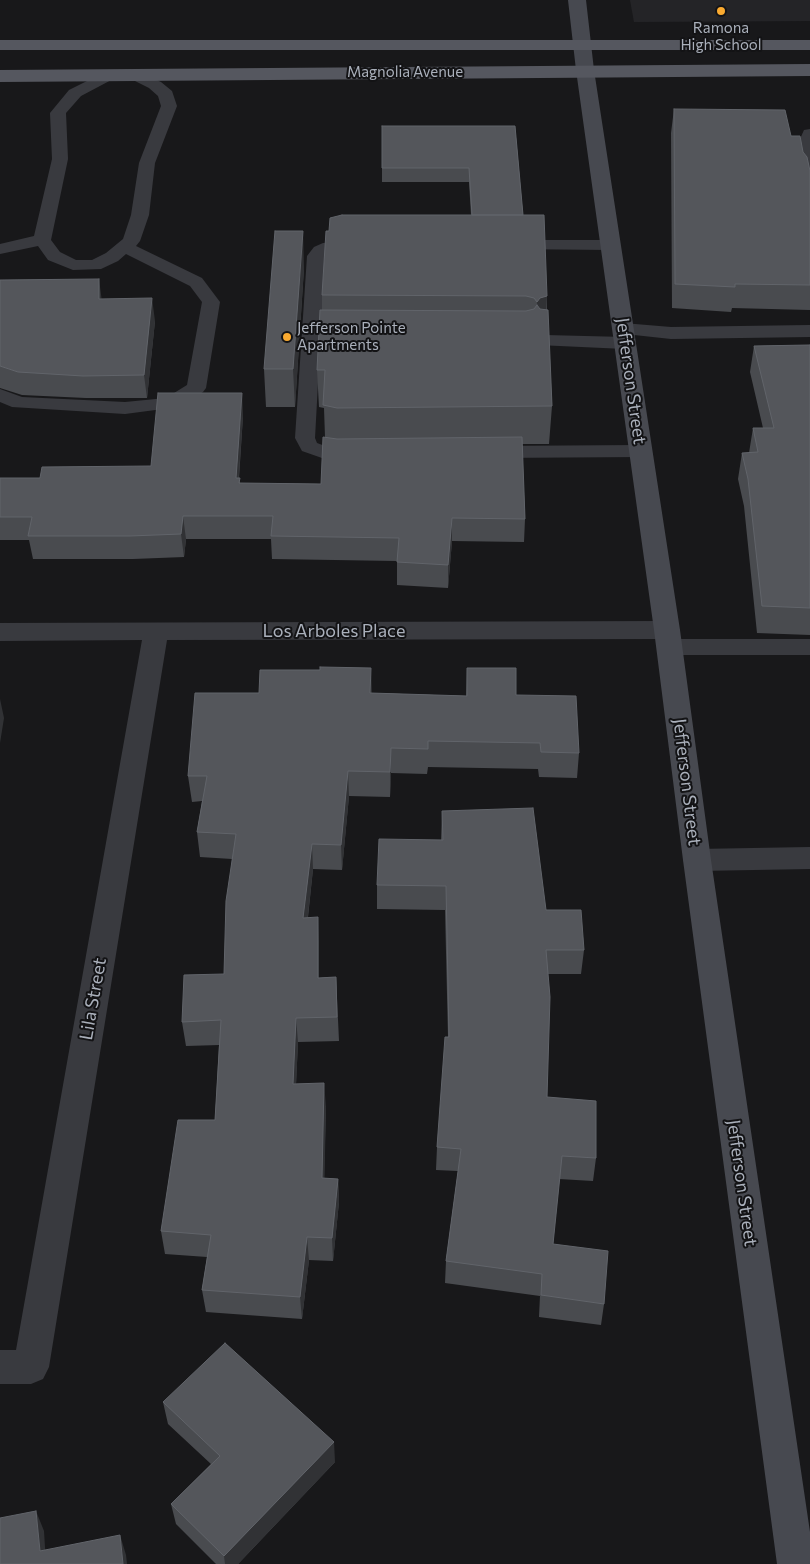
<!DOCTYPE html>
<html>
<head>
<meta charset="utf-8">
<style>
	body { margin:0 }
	canvas { display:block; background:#18181a }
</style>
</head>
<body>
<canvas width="810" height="1564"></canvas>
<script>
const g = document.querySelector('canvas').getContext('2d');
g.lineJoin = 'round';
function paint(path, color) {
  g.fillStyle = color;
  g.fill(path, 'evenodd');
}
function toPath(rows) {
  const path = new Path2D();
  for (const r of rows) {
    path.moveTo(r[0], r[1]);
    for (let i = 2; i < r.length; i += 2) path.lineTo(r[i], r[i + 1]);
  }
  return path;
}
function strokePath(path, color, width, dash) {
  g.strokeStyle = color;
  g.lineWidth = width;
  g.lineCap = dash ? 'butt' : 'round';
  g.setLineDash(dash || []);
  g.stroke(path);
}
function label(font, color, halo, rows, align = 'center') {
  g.font = font + ' Commissioner,sans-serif';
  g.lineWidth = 4;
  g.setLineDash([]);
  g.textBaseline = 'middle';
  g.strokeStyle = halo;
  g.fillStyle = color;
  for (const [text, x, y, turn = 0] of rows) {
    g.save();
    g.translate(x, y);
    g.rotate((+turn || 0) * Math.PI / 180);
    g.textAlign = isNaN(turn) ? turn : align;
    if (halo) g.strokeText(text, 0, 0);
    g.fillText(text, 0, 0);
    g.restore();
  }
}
paint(toPath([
	[630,0,810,0,810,21,634,22]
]), '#242427');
paint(toPath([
	[133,69,161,82,172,91,177,106,155,163,149,215,140,241,136,246,202,278,220,302,206,388,203,392,178,407,125,414,12,407,0,402,0,389,22,397,125,402,166,398,187,385,202,302,190,286,126,254,118,261,101,269,73,270,48,260,38,246,0,254,0,244,34,236,52,159,50,113,69,90,109,70,115,72,117,75,115,78,81,96,66,113,68,159,51,240,60,252,76,260,92,260,106,253,123,239,131,215,139,163,161,106,158,96,149,88,127,77,125,74,127,71,133,69],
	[810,129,810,181,804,180,801,176,796,148,804,130,810,129],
	[357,240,363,241,366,245,363,249,332,252,325,257,321,334,350,334,357,336,359,340,357,344,350,346,320,346,315,438,317,443,325,446,355,448,362,450,365,454,362,458,355,460,322,458,302,451,295,438,307,256,314,247,323,243,357,240],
	[513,240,611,240,617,241,620,245,617,249,611,250,507,249,504,245,507,241,513,240],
	[623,323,671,327,810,325,810,337,671,339,616,333,614,329,616,325,623,323],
	[545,335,625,337,632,339,634,343,632,347,625,349,538,345,536,341,538,337,545,335],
	[641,445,648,447,651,451,648,455,641,457,491,458,484,456,481,452,484,448,491,446,641,445],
	[669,639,810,639,810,655,669,655,661,652,658,647,661,642,669,639]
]), '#393a3f');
paint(toPath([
	[667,621,676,624,680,630,676,636,667,639,167,640,49,1367,43,1379,31,1384,0,1384,0,1350,16,1350,142,640,0,641,0,623,667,621],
	[810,847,810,869,697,871,687,868,683,860,687,852,697,849,810,847]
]), '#393a3f');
paint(toPath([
	[568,0,586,0,594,70,680,630,711,860,810,1532,810,1564,777,1564,683,860,654,630,576,70,568,0]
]), '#474950');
paint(toPath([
	[0,40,810,40,810,50,0,50,0,40],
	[810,64,810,76,0,82,0,70,810,64]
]), '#55575f');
paint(toPath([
	[674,109,791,136,803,152,810,171,810,310,732,308,731,312,672,308,671,133],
	[382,126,515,126,523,215,547,296,547,310,552,406,549,444,522,444,525,519,524,542,452,541,448,588,397,585,397,561,272,559,271,539,186,539,184,557,133,559,33,559,29,540,0,540,0,478,40,478,151,466,243,416,239,478,240,483,321,484,325,437,324,408,319,407,317,370,322,310,322,295,471,215,469,182,382,182],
	[304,268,295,407,266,407,264,369],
	[0,280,102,299,155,321,147,398,86,398,22,395,0,388],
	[810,345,810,635,757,633,744,506,738,479,742,453,749,453,753,428,763,428,750,372,754,346],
	[467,668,516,695,579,753,577,778,539,777,538,769,428,767,427,774,391,773,390,797,349,796,342,870,313,869,308,917,319,942,319,978,336,977,339,1041,298,1042,296,1084,326,1107,324,1178,338,1179,339,1202,333,1261,309,1260,302,1319,206,1312,202,1290,207,1257,165,1254,161,1231,215,1120,219,1045,186,1046,182,1022,224,974,232,859,200,857,197,832,202,801,192,802,188,776,372,693,466,696],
	[442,811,546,910,584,950,581,974,548,974,547,1097,596,1158,593,1181,559,1179,553,1244,604,1304,601,1325,539,1317,540,1296,445,1283,446,1261,458,1171,436,1170,437,1147,448,1037,445,910,377,909,377,885,441,840],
	[163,1402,335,1462,238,1564,216,1564,176,1524,171,1504,211,1464,168,1424]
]), '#494b4f');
paint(toPath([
	[303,231,304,268,295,407,293,369],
	[99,279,102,302,99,299],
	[547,296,545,333,534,340,537,302,540,298],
	[152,298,155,321,147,398,144,375],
	[242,393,243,416,237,501,236,478],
	[183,516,186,539,184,557,181,534],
	[452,518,452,541,448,588,448,565],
	[371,668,372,693,370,693],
	[0,699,4,718,0,743],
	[391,748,391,773,390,797,390,772],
	[348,771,349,796,342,870,341,845],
	[312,844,313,869,305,942,303,918],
	[318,917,319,942,319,1002,318,978],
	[296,1018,298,1042,295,1107,293,1084],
	[324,1083,326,1107,324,1201,322,1178],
	[338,1179,339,1202,333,1261,332,1238],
	[307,1237,309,1260,302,1319,300,1297],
	[334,1442,335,1462,238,1564,225,1564,224,1556],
	[36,1511,44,1531,46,1564,40,1551],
	[120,1535,126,1555,127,1564,123,1564]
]), '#313235');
const building = toPath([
	[674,109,785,110,791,136,800,136,803,152,807,157,810,171,810,285,735,284,735,287,675,284,674,109],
	[382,126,515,126,523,215,472,215,469,168,382,168,382,126],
	[342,215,544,215,547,296,540,298,537,302,534,298,526,296,322,295,326,231,329,231,330,218,342,215],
	[275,231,303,231,293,369,264,369,275,231],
	[99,279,99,299,152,298,144,375,83,376,18,372,0,366,0,280,99,279],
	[537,305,540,309,548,310,552,406,337,408,323,405,325,370,317,370,320,310,526,311,534,309,537,305],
	[810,345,810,608,762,606,748,479,742,453,758,452,753,428,774,428,754,346,810,345],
	[158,393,242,393,236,478,240,478,239,483,321,484,323,437,337,439,522,437,525,519,452,518,448,565,397,562,399,538,271,536,273,516,183,516,181,534,130,536,28,536,32,517,0,517,0,478,40,478,42,467,151,466,158,393],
	[320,667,371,668,370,693,467,696,467,668,516,668,516,695,576,696,579,753,541,752,540,743,428,741,428,749,391,748,390,772,348,771,341,845,312,844,303,918,318,917,318,978,336,977,337,1017,296,1018,293,1084,324,1083,322,1178,338,1179,332,1238,307,1237,300,1297,202,1290,211,1235,161,1231,178,1120,215,1120,221,1020,182,1022,184,975,224,974,226,901,236,834,197,832,207,776,188,776,195,693,259,693,260,670,320,670,320,667],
	[533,808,546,910,581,910,584,950,546,950,550,997,547,1097,596,1101,596,1158,562,1156,553,1244,608,1251,604,1304,541,1295,542,1274,446,1261,461,1149,437,1147,445,1037,449,1037,446,886,377,885,379,839,443,840,442,811,533,808],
	[225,1343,334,1442,224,1556,171,1504,220,1456,163,1402,225,1343],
	[36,1511,40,1551,120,1535,123,1564,0,1564,0,1518,36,1511]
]);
paint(building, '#54565b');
strokePath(building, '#61646a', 1);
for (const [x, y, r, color] of [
	[721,11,5,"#faaa30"],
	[287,337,5,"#faaa30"]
]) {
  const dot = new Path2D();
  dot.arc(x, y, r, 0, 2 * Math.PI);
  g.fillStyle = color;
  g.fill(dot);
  strokePath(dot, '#131315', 2);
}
label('15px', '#aab0bb', '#131315', [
	["Ramona",721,28],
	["High School",721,45],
	["Jefferson Pointe",297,328,"left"],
	["Apartments",297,345,"left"]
]);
label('15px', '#aab0bb', '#131315', [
	["Magnolia Avenue",405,72]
]);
label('18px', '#aab0bb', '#131315', [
	["Jefferson Street",631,381,82],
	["Los Arboles Place",334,631],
	["Jefferson Street",687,782,83],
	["Lila Street",93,999,-80],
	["Jefferson Street",742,1183,82]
]);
</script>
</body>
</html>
